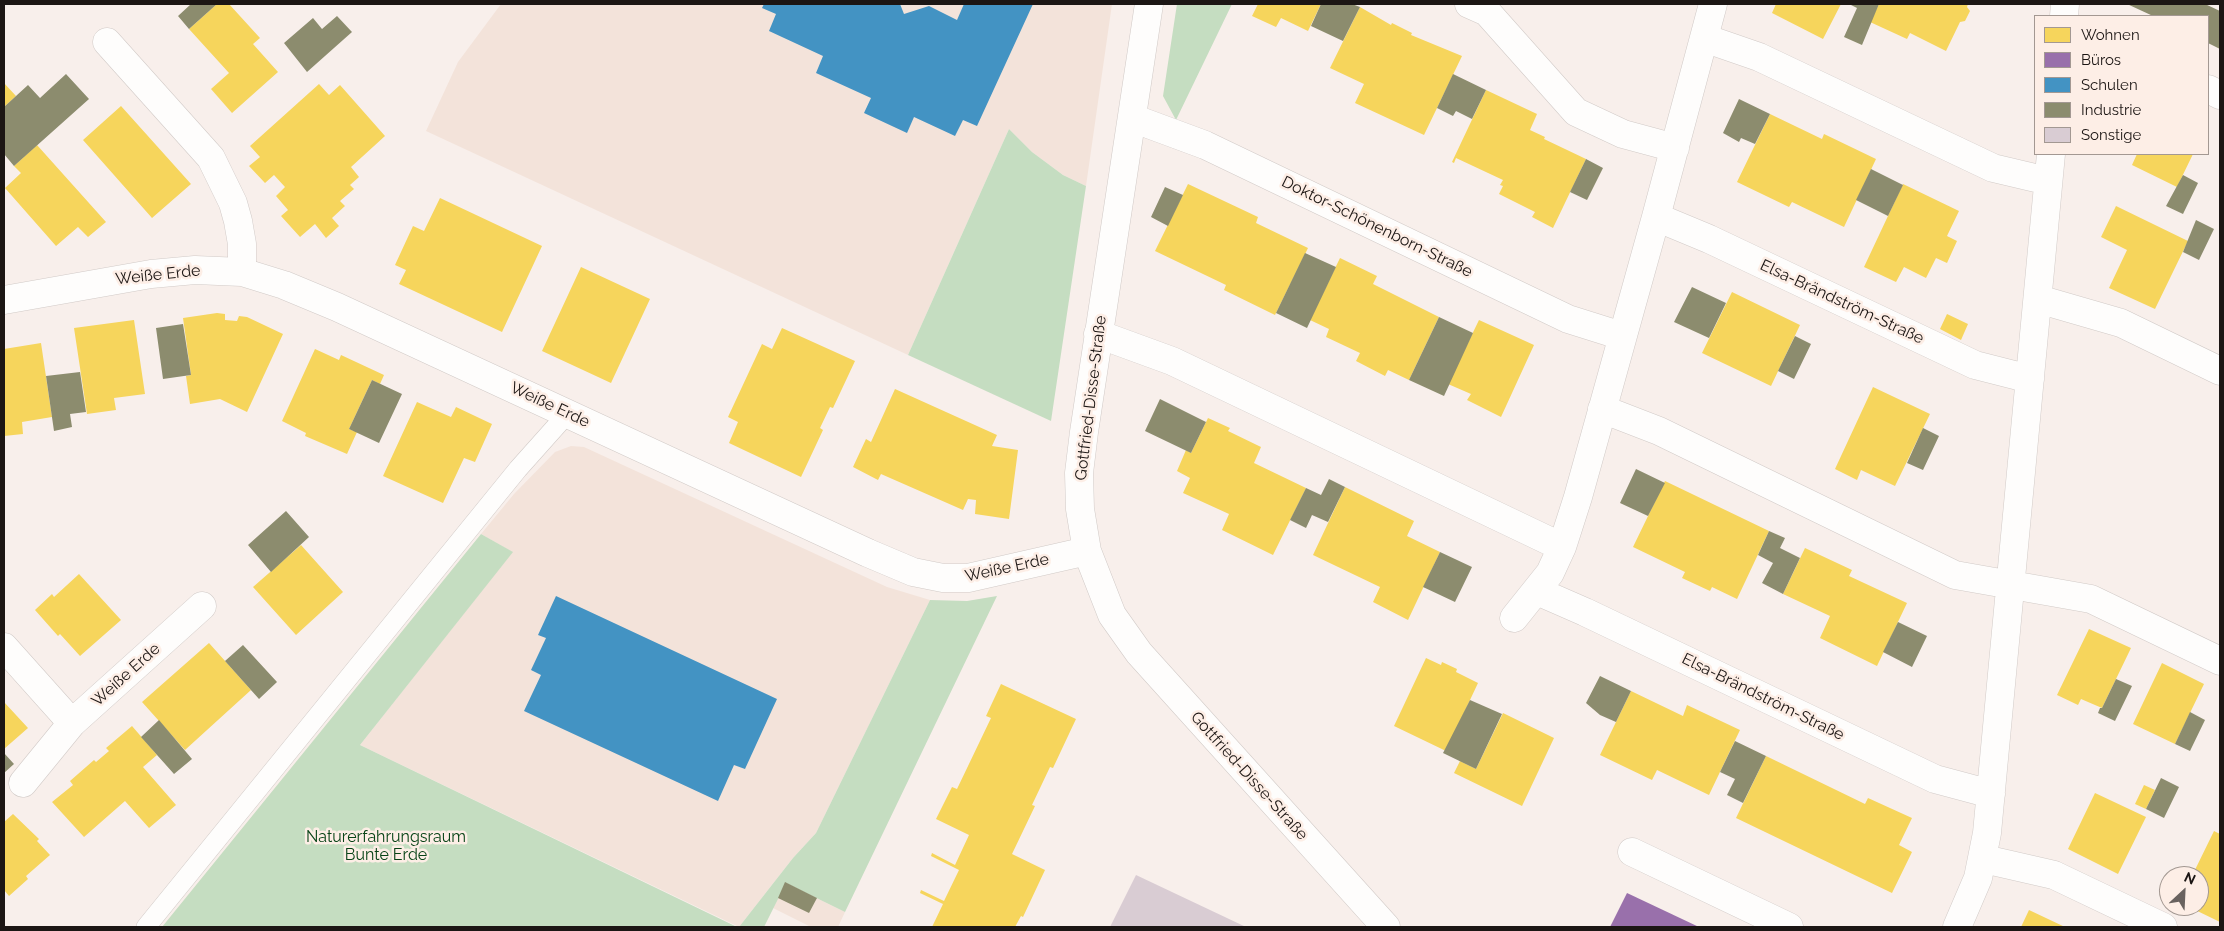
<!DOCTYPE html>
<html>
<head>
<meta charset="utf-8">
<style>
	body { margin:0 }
	#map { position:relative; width:2224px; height:931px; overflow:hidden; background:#f8efeb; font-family:Raleway,sans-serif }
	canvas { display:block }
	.frame { position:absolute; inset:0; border:5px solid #1c1614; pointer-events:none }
	.legend { position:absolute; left:2034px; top:15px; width:175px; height:140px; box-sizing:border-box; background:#fdeee6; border:1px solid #a39892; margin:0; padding:6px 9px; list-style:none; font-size:15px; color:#1c1614 }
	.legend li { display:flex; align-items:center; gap:10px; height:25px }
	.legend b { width:25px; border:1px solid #a39892 }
	.north { position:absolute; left:2159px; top:866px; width:50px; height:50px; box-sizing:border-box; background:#fdeee6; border:1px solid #a39892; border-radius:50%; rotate:25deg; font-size:14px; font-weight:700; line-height:20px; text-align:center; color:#1c1614 }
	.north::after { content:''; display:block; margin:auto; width:18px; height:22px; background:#69625f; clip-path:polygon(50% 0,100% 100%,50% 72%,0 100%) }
</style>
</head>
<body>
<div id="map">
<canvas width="2224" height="931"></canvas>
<div class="frame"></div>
<ul class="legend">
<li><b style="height:14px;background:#f6d55c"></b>Wohnen</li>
<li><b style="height:14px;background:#9970ab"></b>Büros</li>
<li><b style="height:14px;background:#4393c3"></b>Schulen</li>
<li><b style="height:14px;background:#8c8c6e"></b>Industrie</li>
<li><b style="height:14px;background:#d9ccd3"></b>Sonstige</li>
</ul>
<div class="north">N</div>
</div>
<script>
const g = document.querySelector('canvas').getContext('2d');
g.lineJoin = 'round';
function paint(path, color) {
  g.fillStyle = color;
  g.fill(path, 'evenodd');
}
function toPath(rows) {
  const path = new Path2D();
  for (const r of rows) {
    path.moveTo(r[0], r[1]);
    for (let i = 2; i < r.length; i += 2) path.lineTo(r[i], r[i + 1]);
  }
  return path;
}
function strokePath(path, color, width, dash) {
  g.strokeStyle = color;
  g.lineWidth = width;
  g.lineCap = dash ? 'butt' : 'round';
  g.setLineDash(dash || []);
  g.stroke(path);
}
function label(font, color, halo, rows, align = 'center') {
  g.font = font + ' Raleway,sans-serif';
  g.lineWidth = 5;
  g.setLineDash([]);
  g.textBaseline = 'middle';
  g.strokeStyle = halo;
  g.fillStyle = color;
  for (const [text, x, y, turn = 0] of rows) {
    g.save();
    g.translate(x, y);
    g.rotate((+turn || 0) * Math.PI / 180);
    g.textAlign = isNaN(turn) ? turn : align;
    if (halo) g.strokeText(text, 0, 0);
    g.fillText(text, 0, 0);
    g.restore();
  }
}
paint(toPath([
	[501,4,1112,4,1086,186,1063,175,1032,152,1009,129,908,355,426,131,458,62],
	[571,446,584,447,887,587,930,600,816,833,793,858,739,927,360,745,512,552,481,534,514,494,555,452],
	[785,882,845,912,838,927,811,927,773,908]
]), '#f3e3da');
paint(toPath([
	[1177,4,1232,4,1176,120,1163,96],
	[1009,129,1032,152,1063,175,1086,186,1051,421,908,355],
	[481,534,513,552,360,745,737,927,162,927],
	[997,596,845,912,786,883,764,927,739,927,793,858,816,833,930,600,967,601]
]), '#c5ddc1');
paint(toPath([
	[217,4,229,4,260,38,253,44,278,72,232,113,211,89,229,73,189,29],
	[1258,4,1321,4,1308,31,1281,18,1276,27,1252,16],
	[1776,4,1841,4,1823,39,1772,13],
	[1879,4,1968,4,1967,7,1970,11,1965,21,1960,22,1946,51,1910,33,1907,39,1870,22],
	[1360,7,1391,25,1392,23,1412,33,1411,35,1462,56,1424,135,1355,103,1364,84,1330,68],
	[4,83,16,96,4,107],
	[319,84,329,95,340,85,385,136,351,167,359,177,350,185,354,189,340,201,345,206,332,218,339,226,326,238,315,224,300,237,281,216,288,210,276,196,285,187,274,175,265,183,249,166,260,157,250,146],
	[1486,90,1537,114,1530,130,1545,137,1544,139,1586,159,1553,228,1532,217,1535,212,1499,194,1503,186,1500,185,1503,180,1456,158,1454,163,1452,162],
	[121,106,191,184,152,218,83,140],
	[1770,114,1822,139,1824,134,1876,159,1844,227,1792,202,1789,207,1737,182],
	[37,145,106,222,88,237,78,227,56,246,5,188,21,173,14,166],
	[2137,154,2193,154,2177,187,2132,165],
	[1188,184,1258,217,1256,223,1308,248,1275,315,1224,290,1226,285,1155,251],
	[1903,184,1959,211,1947,236,1957,241,1947,263,1936,258,1926,278,1904,267,1896,282,1864,267],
	[440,198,542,246,502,332,399,284,406,270,395,265,413,226,424,231],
	[2116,206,2188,241,2155,309,2109,288,2127,250,2101,237],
	[1340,258,1377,276,1373,284,1439,317,1409,380,1388,370,1385,376,1356,361,1360,353,1326,337,1329,329,1310,320],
	[581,267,650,299,611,383,542,351],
	[1732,292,1800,325,1771,386,1702,353],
	[217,313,225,314,225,320,237,321,239,316,247,317,283,334,247,412,220,399,190,404,186,376,191,375,183,318],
	[1947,314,1968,324,1961,340,1940,329],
	[134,320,145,394,114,398,116,410,87,414,74,328],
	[1479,320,1534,345,1501,417,1467,400,1471,394,1448,384],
	[782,328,855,361,833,408,830,407,820,428,823,430,801,477,729,443,738,422,728,417,762,344,772,349],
	[41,343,52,417,22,422,23,434,4,436,4,349],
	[315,349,339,360,341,355,384,375,380,384,372,380,349,429,357,432,347,454,305,436,306,433,282,421],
	[1873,387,1930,414,1895,486,1861,470,1857,480,1835,469],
	[895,389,997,435,992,446,1018,450,1009,519,975,514,976,500,968,499,963,510,881,474,878,480,853,467,866,439,871,442],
	[417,402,451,417,456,407,492,424,475,462,464,458,443,503,383,476],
	[1208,418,1230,428,1228,431,1261,447,1254,463,1306,488,1273,555,1222,530,1229,514,1183,493,1190,478,1177,471,1186,450,1191,453],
	[1665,481,1769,531,1737,599,1712,587,1710,591,1682,578,1685,572,1633,547],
	[1345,487,1414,521,1407,536,1440,552,1408,620,1373,602,1380,587,1313,555],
	[301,545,343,592,296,635,253,587],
	[1805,548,1852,570,1849,576,1907,603,1877,666,1820,638,1830,616,1783,594],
	[79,574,121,620,80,656,60,634,58,636,35,610,52,594,54,597],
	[2089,629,2131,648,2102,708,2081,699,2078,705,2057,695],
	[209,643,251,690,185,750,142,702],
	[1426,658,1441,665,1442,662,1457,669,1456,672,1478,683,1446,751,1394,726],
	[2162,663,2204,684,2175,744,2133,724],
	[1001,684,1076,719,1053,768,1050,767,1032,805,1035,806,1012,854,1045,870,1023,917,1021,916,1015,927,932,927,943,904,920,893,921,890,944,901,959,870,931,856,932,853,955,865,969,835,936,819,952,787,957,789,991,718,986,716],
	[1631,691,1683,716,1687,705,1740,730,1709,795,1657,770,1652,780,1600,755],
	[4,702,28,728,4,749],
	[1503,713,1554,738,1522,806,1454,773,1460,761,1476,769],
	[132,726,157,755,143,767,176,805,149,828,125,801,84,837,52,802,73,785,70,781,94,760,96,762,109,751,106,748],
	[1766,756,1865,804,1868,798,1912,818,1899,845,1912,852,1892,893,1736,818],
	[2144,785,2155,790,2146,809,2135,804],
	[2095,793,2146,817,2118,874,2068,849],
	[13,814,39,839,37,841,50,855,26,876,28,879,9,896,4,890,4,822],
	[2214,831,2220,834,2220,922,2187,906,2199,906,2199,876,2192,876],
	[2029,910,2065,927,2021,927]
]), '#f6d55c');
paint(toPath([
	[1627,893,1699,927,1610,927]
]), '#9970ab');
paint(toPath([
	[764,4,900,4,904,14,929,6,957,20,964,4,1033,4,977,126,963,120,955,136,914,117,907,133,864,113,871,98,816,73,823,56,769,31,776,14,762,8],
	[556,596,777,699,745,769,734,765,718,801,524,711,541,675,531,670,546,638,538,635]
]), '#4393c3');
paint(toPath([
	[191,4,217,4,189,29,178,16],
	[1321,4,1352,4,1360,7,1343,41,1311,26],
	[1849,4,1879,4,1862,45,1844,37,1857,8],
	[2127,4,2205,4,2220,11,2220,49,2208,43,2208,16,2153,16],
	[337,16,352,32,307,72,284,43,313,18,322,29],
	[66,74,89,99,14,166,4,154,4,107,28,85,40,98],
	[1453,74,1486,90,1472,119,1456,111,1453,116,1437,108],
	[1739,99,1770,114,1755,144,1741,138,1739,142,1723,133],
	[1586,159,1603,168,1587,200,1570,192],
	[1871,169,1903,185,1888,216,1856,200],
	[2183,175,2198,183,2183,214,2166,206],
	[1165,187,1183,195,1168,226,1151,217],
	[2196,220,2214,229,2199,260,2183,252],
	[1305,253,1336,267,1307,328,1276,313],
	[1692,287,1726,303,1709,338,1674,322],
	[1439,317,1473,333,1444,396,1409,380],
	[183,324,191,375,163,379,156,328],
	[1795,336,1811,344,1794,379,1778,371],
	[80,372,86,412,70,414,72,427,54,431,46,376],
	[372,380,402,394,379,443,349,429],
	[1160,399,1206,422,1191,453,1145,431],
	[1923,428,1939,436,1923,470,1907,463],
	[1636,469,1665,483,1648,516,1620,503],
	[1329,479,1345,487,1328,522,1312,515,1306,528,1290,520,1306,488,1321,495],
	[286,511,309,537,271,572,248,545],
	[1769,531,1785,538,1780,548,1800,558,1783,594,1762,583,1773,563,1758,555],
	[1440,552,1472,567,1455,602,1423,587],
	[1898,622,1927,636,1912,667,1883,652],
	[243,645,277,682,259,699,225,661],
	[1600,676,1631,691,1616,722,1600,715,1586,703],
	[2116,679,2132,686,2115,721,2098,713,2100,708,2102,708],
	[1470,700,1502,714,1476,769,1443,753],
	[2190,712,2205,720,2190,751,2175,744],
	[159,720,192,759,174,774,141,737],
	[1735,741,1766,756,1743,803,1727,795,1735,779,1720,772],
	[4,753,14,764,4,773],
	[2161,778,2179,787,2164,818,2146,809],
	[785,882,817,898,809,913,778,898]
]), '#8c8c6e');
paint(toPath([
	[1136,875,1246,927,1110,927]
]), '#d9ccd3');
const service = toPath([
	[146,927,518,469,568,413]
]);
const minor = toPath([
	[1149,4,1084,432,1079,473,1080,509,1087,551,1112,615,1139,653,1386,927],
	[1469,4,1487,12,1576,112,1623,134,1675,148],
	[2064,16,2065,4],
	[1704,38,1759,57,1993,168,2048,181],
	[107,42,211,158,233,203,238,221,242,244,242,272],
	[2208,89,2220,95],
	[1132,118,1205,145,1568,319,1622,336],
	[1656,217,1709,239,1975,365,2030,379],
	[2038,299,2121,323,2220,371],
	[4,300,151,274,195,270,242,272,284,285,337,307,868,553,913,572,943,578,968,578,1087,551],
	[1098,334,1172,361,1562,547],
	[1602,409,1659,431,1955,575,2091,599,2220,661],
	[1537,591,1585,612,1935,779,1991,794],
	[1514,618,1550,573,1562,547,1578,497,1656,217,1713,4],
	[4,647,72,723],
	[23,783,72,723,202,606],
	[1632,852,1789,927],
	[1984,859,2054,875,2163,927],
	[1957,927,1978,878,1987,833,2051,154]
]);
strokePath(service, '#d1cac7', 20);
strokePath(minor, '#d1cac7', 29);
strokePath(service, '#fefdfc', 19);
strokePath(minor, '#fefdfc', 28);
label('16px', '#1c1614', '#fdeee6', [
	["Doktor-Schönenborn-Straße",1377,227,26],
	["Weiße Erde",158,275,-6],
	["Elsa-Brändström-Straße",1842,302,25],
	["Gottfried-Disse-Straße",1091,398,-83],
	["Weiße Erde",550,405,25],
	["Weiße Erde",1007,568,-12],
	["Weiße Erde",126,675,-42],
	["Elsa-Brändström-Straße",1763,697,26],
	["Gottfried-Disse-Straße",1249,776,48]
]);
label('16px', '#074316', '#fdeee6', [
	["Naturerfahrungsraum",386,837],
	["Bunte Erde",386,855]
]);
</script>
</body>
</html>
